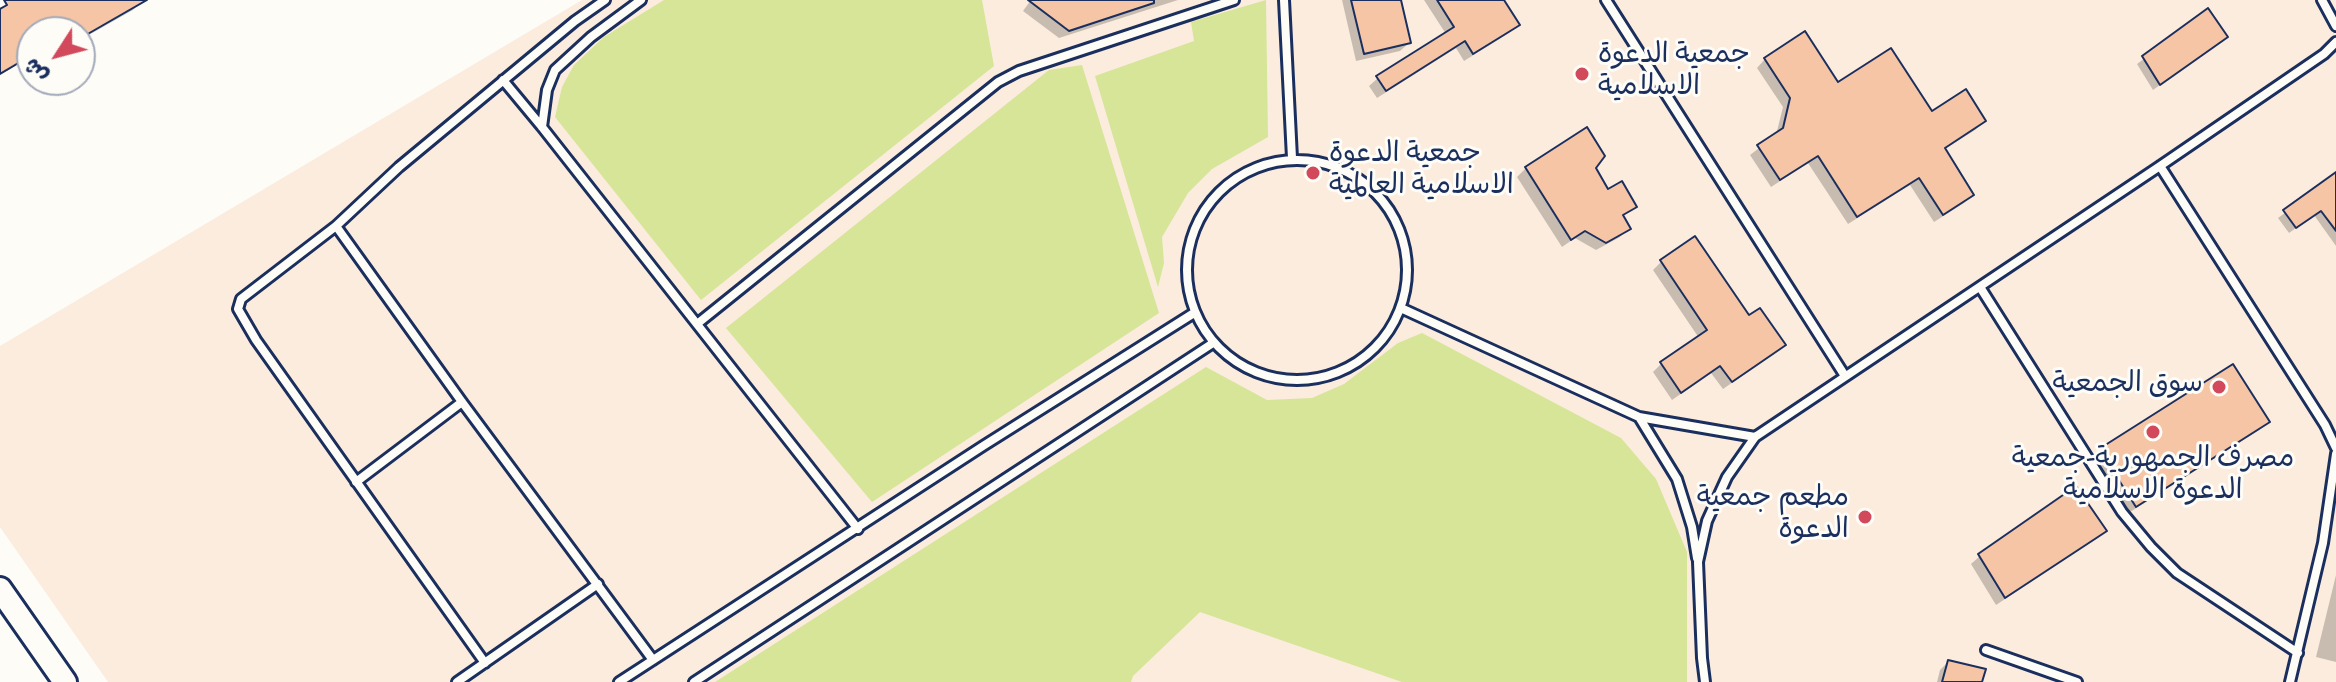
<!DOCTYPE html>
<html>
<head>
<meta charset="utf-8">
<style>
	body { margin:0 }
	#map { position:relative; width:2336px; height:682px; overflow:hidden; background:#fdfcf7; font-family:"Gochi Hand","Playpen Sans Arabic",sans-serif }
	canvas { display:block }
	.north { position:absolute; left:16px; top:16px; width:80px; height:80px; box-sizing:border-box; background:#fdfcf7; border:2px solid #a3aaba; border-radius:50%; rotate:234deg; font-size:22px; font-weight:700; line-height:32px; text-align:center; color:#1b2f5e }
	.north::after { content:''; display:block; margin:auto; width:28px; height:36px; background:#d1495b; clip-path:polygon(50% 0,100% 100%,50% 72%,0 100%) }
</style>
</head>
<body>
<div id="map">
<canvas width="2336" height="682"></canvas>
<div class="north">ش</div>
</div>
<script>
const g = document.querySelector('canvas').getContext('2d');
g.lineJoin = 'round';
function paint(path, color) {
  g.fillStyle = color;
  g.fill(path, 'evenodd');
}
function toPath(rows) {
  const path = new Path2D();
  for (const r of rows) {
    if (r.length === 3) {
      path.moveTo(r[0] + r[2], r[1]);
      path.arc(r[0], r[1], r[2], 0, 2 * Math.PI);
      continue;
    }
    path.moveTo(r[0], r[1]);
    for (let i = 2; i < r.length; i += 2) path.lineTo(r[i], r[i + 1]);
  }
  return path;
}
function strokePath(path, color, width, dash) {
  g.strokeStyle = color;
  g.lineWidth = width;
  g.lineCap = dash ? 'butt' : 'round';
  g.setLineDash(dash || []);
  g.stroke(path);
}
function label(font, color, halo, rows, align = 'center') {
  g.font = font + ' "Gochi Hand","Playpen Sans Arabic",sans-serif';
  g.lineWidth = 6;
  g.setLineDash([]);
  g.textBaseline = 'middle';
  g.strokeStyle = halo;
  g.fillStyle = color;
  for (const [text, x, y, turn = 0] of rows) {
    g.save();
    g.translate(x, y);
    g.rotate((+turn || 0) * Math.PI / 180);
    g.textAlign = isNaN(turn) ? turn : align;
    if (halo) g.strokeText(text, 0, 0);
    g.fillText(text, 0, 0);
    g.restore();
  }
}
paint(toPath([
	[582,0,2336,0,2336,682,108,682,0,527,0,346]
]), '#fbecde');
paint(toPath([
	[664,0,982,0,994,66,701,300,555,117,562,87,574,65,604,37],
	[1266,0,1268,137,1212,169,1188,193,1162,237,1164,263,1158,287,1095,76,1194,41,1191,22],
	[1082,65,1159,313,872,502,726,328,1049,70],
	[1422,333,1621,438,1656,479,1687,552,1687,682,1402,682,1200,612,1133,676,1131,682,715,682,1206,367,1267,400,1312,398,1344,384,1398,343]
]), '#d6e598');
paint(toPath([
	[18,0,139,0,141,2,133,10,80,40,80,32,32,32,32,56,0,75,0,11],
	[1031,0,1178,0,1059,38,1023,11],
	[1342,0,1400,0,1409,43,1400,51,1356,61],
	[1424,0,1502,0,1517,24,1509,33,1464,61,1456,48,1377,98,1369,86,1378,78,1446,34],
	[2208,11,2226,37,2153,90,2137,64],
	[1765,59,1932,114,1984,121,1975,130,1943,150,1972,195,1964,203,1934,222,1910,185,1848,224,1808,163,1771,187,1750,155,1776,135,1783,107,1757,68],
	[1587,130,1594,168,1607,191,1634,207,1622,217,1628,228,1620,237,1596,250,1575,238,1562,247,1517,177,1526,168],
	[2336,175,2336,246,2314,215,2289,233,2278,218],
	[1661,262,1748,318,1783,345,1775,353,1723,389,1711,373,1672,400,1653,372,1661,364,1699,338,1653,270],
	[2267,422,2259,430,2127,514,2092,459,2100,450],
	[2104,531,2096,539,1996,605,1971,564,1980,556],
	[2336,575,2336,662,2316,657],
	[1948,662,1980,682,1937,682,1940,670]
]), '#0003');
const building = toPath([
	[4,0,147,0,86,35,80,26,69,32,32,32,32,55,0,74,0,9,7,5,4,0],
	[1028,0,1154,0,1154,3,1069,31,1028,0],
	[1351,0,1401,0,1411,43,1364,54,1351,0],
	[1437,0,1504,0,1520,25,1473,54,1465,41,1386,91,1376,76,1454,27,1437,0],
	[2208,8,2228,37,2160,85,2142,56,2208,8],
	[1805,31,1838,82,1891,48,1932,111,1966,89,1986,121,1945,148,1974,195,1943,215,1919,178,1857,217,1818,156,1780,180,1757,145,1783,128,1790,98,1764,58,1805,31],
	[1587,127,1605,156,1596,168,1608,189,1622,181,1637,207,1623,215,1631,229,1606,243,1585,231,1571,240,1525,167,1587,127],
	[2336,172,2336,231,2321,211,2296,228,2283,210,2336,172],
	[1695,236,1749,315,1760,308,1786,345,1732,382,1720,366,1681,393,1660,362,1707,330,1660,260,1695,236],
	[2233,364,2270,422,2136,507,2099,449,2233,364],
	[2076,486,2107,531,2005,598,1978,554,2076,486],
	[1948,660,1986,669,1982,682,1942,682,1948,660]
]);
paint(building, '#f5c5a5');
strokePath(building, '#1b2f5e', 2);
const lane = toPath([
	[605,0,575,21,399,167,336,226,462,402,653,660],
	[1284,0,1292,158],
	[1606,0,1845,376],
	[2322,0,2336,26],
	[503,80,542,127,858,529],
	[542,127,547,90,555,70,591,37,641,0],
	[1297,270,110],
	[2160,166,2325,425,2336,448],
	[336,226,241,299,238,309,256,340,485,663],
	[1980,287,2122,512,2151,547,2177,573,2298,653],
	[1403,309,1639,417,1755,437],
	[697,324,998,82,1019,71,1234,0],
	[1639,417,1677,479,1692,527,1697,558],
	[356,482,462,402],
	[1986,650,2077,682],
	[457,682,598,584],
	[619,682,983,446,1194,313],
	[694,682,1213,343],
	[1705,682,1702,658,1698,562,1707,521,1727,477,1755,437,2160,166,2324,54,2336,42],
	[2290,682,2323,543,2336,454]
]);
const secondary = toPath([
	[0,589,65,682]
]);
strokePath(lane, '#1b2f5e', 14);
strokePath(secondary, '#1b2f5e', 28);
strokePath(lane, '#fdfcf7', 8);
strokePath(secondary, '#fdfcf7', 22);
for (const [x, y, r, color] of [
	[1582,74,8,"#d1495b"],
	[1313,173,8,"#d1495b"],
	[2219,387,8,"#d1495b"],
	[2153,432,8,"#d1495b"],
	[1865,517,8,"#d1495b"]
]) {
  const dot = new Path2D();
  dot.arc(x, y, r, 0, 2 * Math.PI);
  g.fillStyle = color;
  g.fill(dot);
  strokePath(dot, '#fdfcf7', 3);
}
label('28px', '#1b2f5e', '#fdfcf7', [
	["جمعية الدعوة",1598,58],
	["الاسلامية",1598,90],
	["جمعية الدعوة",1329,157],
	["الاسلامية العالمية",1329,189],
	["سوق الجمعية",2203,387,"right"],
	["مصرف الجمهورية-جمعية",2153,462,"center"],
	["الدعوة الاسلامية",2153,494,"center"],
	["مطعم جمعية",1849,501,"right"],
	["الدعوة",1849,533,"right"]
], 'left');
</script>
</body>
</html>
